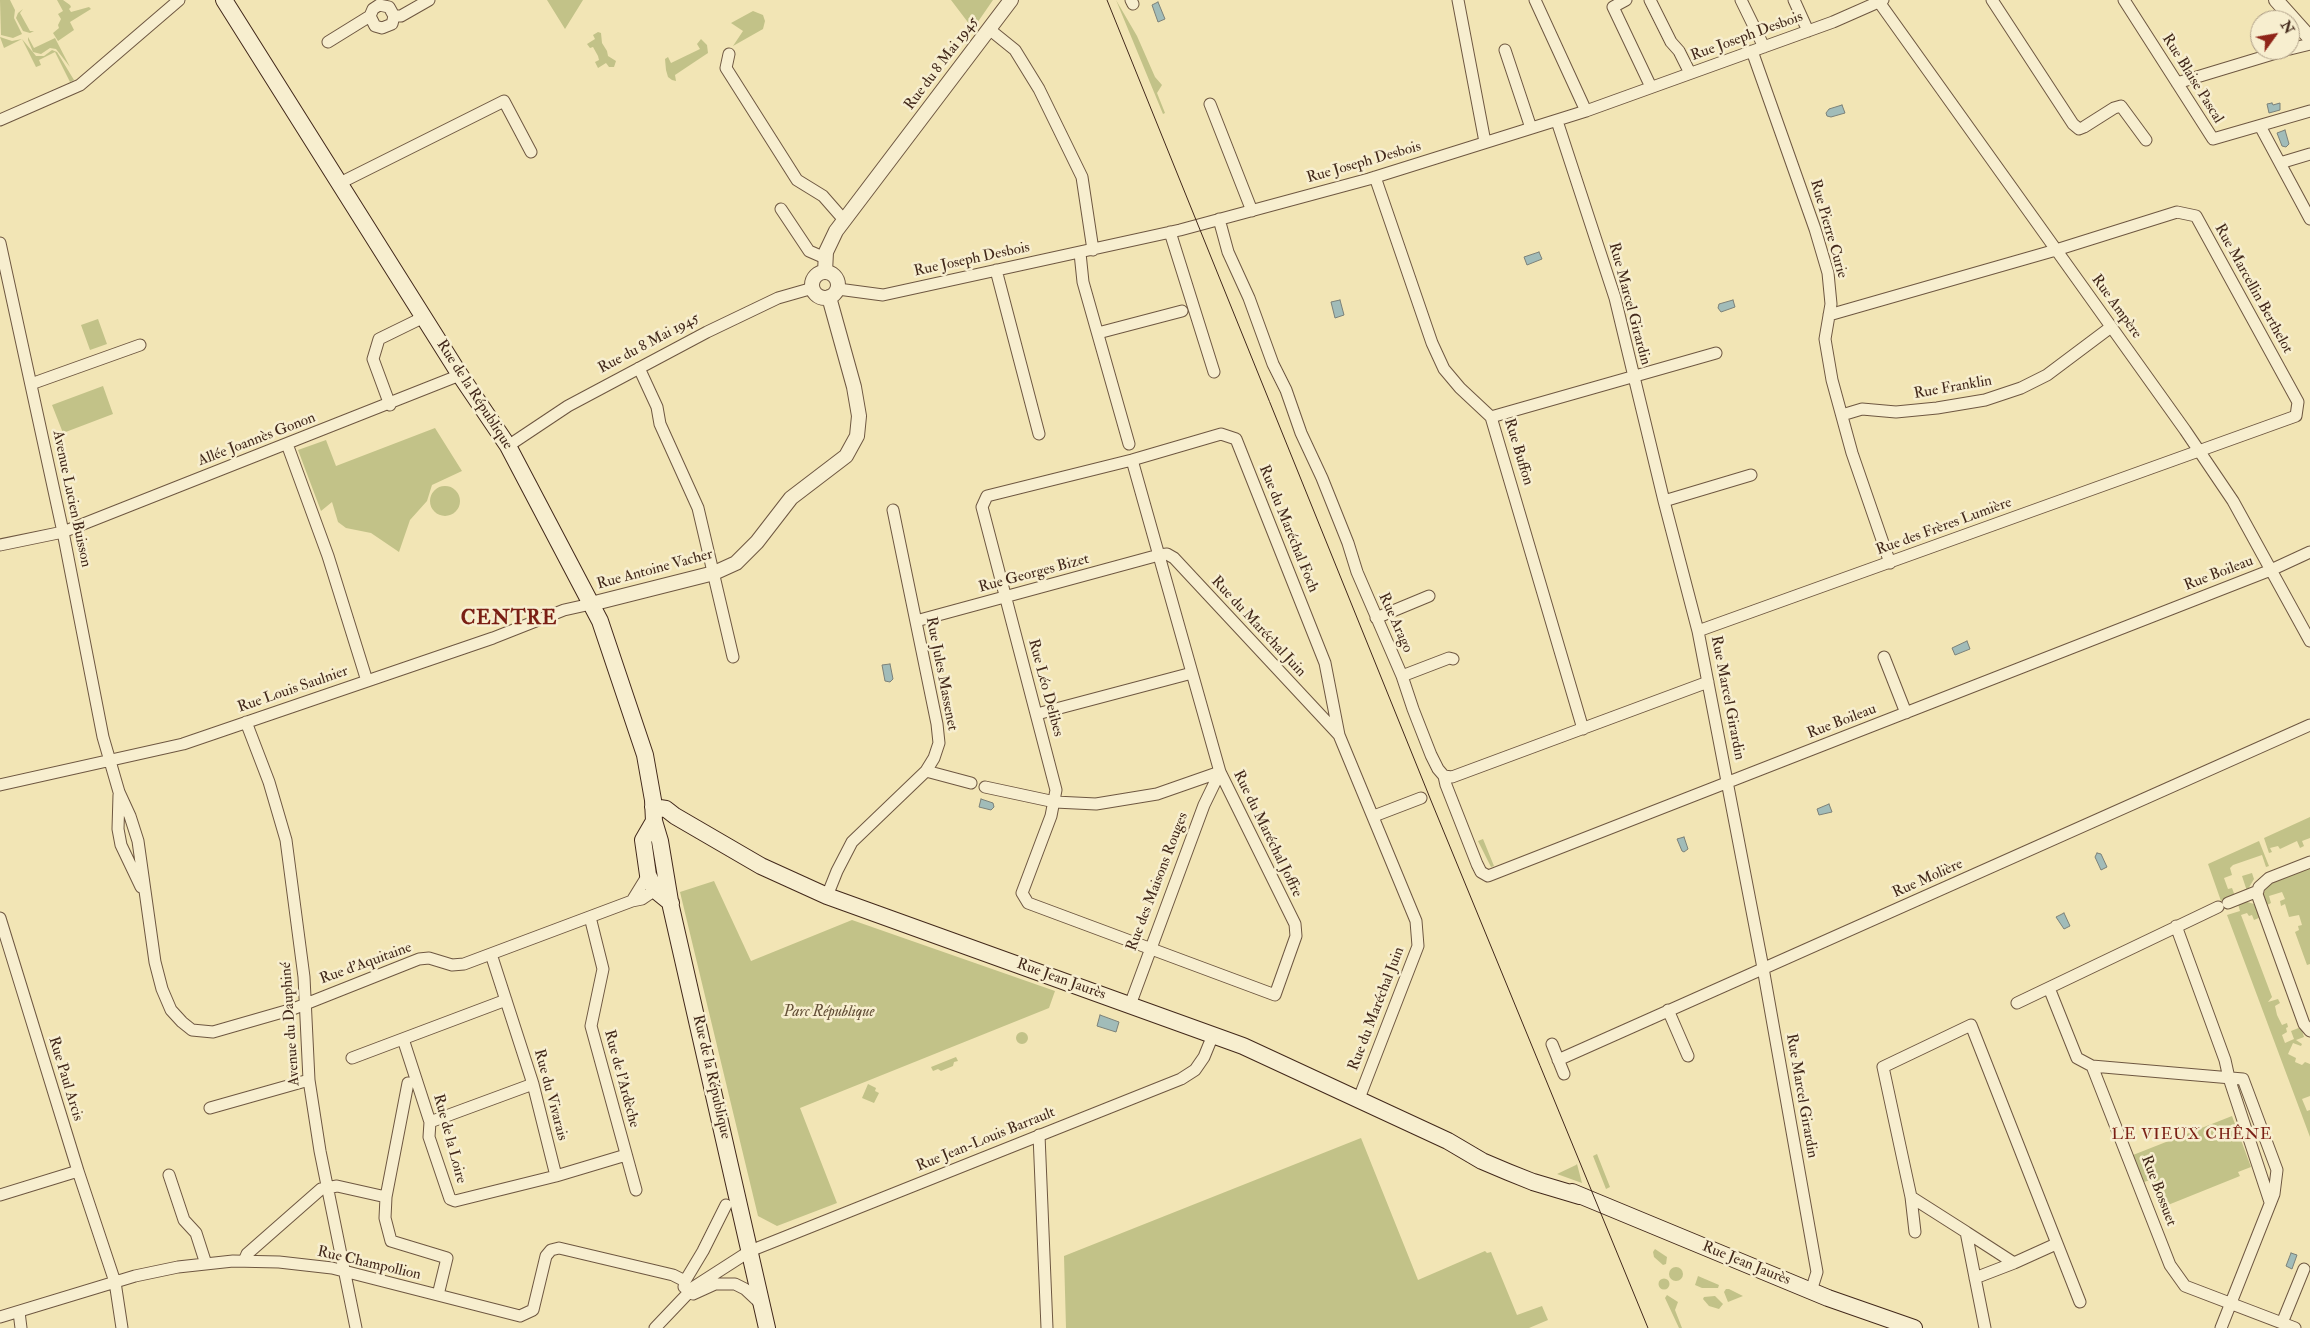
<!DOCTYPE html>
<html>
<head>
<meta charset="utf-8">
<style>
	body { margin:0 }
	#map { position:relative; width:2310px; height:1328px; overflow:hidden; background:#f2e5b5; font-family:"IM FELL Double Pica",serif }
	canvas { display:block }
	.north { position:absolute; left:2250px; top:10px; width:50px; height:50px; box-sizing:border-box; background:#f7eecf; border:1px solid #af9f87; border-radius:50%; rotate:58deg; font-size:14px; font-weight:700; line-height:20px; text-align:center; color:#42281a }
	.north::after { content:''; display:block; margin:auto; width:18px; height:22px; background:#8f2418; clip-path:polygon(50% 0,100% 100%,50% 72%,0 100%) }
</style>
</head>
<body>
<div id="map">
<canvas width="2310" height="1328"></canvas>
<div class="north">N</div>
</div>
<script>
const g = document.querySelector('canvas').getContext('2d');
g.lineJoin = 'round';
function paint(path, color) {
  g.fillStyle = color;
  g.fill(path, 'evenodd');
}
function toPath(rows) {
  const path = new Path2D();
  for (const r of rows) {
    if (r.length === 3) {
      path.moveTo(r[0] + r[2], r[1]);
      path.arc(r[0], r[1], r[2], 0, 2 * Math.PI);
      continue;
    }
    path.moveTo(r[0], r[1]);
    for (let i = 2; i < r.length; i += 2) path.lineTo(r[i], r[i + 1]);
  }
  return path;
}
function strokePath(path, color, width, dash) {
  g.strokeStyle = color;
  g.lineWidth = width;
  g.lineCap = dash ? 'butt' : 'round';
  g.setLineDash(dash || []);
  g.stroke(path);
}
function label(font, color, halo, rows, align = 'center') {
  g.font = font + ' "IM FELL Double Pica",serif';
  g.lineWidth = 5;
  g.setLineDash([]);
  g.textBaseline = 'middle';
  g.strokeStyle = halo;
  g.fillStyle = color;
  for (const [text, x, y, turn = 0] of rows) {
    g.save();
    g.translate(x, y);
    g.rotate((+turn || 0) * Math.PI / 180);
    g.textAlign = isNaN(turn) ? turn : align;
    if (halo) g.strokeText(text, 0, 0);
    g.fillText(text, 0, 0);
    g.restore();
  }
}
paint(toPath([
	[0,0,10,0,15,10,14,18,22,34,13,38,1,35],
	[57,0,63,0,70,5,71,7,69,9,71,12,89,7,91,9,70,22,74,30,58,41,53,33,59,28,58,25,61,19,58,14,63,11],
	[547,0,583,0,565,29],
	[951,0,993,0,973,29],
	[1116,0,1137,36,1155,77,1162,85,1157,93,1165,113,1163,114],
	[23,9,20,13,30,31,34,31,30,33,23,31,16,18,18,13],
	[753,11,763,15,765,21,763,29,733,46,743,31,731,23],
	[598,32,601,33,602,43,607,51,608,56,616,61,614,67,609,67,606,63,598,68,595,62,599,60,598,56,593,47,590,48,587,44,595,39,593,35],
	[0,37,12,41,22,39,36,56,44,56,52,50,57,52,74,80,70,82,55,52,39,60,41,65,36,67,22,39,4,48],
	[28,37,34,48,55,38,70,67,56,49,50,48,41,54,33,52,28,40],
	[701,39,707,45,708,53,675,75,676,81,672,80,668,77,666,70,665,59,668,57,671,63,700,49,697,44],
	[98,319,107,344,90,350,81,325],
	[103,386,113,414,63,433,52,405],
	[435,428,462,471,432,485,427,501,410,520,399,552,371,533,346,528,338,522,332,502,321,511,298,450,326,440,336,466],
	[445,501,15],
	[2310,817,2310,838,2302,841,2304,846,2300,848,2297,841,2280,849,2278,846,2270,848,2272,852,2269,853,2264,838],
	[1483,839,1494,866,1491,867,1478,841],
	[2259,841,2269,866,2266,867,2262,855,2233,865,2230,868,2232,875,2224,878,2228,889,2232,888,2235,896,2221,901,2208,864],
	[2310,866,2310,964,2307,965,2295,932,2299,930,2298,926,2302,925,2299,915,2289,917,2285,904,2281,906,2280,901,2285,899,2282,892,2269,896,2271,903,2265,906,2262,898,2267,885],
	[2252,873,2254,879,2247,891,2242,876],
	[714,881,751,961,852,920,1055,991,1049,1008,800,1108,837,1203,777,1226,758,1216,680,892],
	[2244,901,2254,904,2261,917,2254,920,2252,915,2249,916,2247,913,2241,915,2272,997,2268,1002,2278,999,2280,1003,2275,1006,2277,1015,2282,1025,2287,1023,2288,1027,2286,1028,2287,1032,2282,1035,2285,1043,2294,1039,2291,1031,2301,1027,2304,1037,2296,1040,2302,1044,2301,1046,2293,1043,2288,1054,2296,1058,2295,1062,2302,1065,2305,1062,2310,1064,2310,1096,2302,1099,2307,1111,2310,1110,2310,1137,2227,915,2240,911,2238,904],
	[1022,1038,6],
	[956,1057,958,1061,954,1062,953,1066,941,1071,938,1069,933,1071,931,1067],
	[868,1084,876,1088,875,1091,879,1093,874,1103,862,1098],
	[2232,1116,2251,1167,2238,1172,2240,1176,2163,1207,2153,1179,2144,1182,2133,1155],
	[1361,1138,1418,1280,1485,1251,1487,1253,1491,1252,1517,1315,1542,1306,1548,1320,1529,1328,1066,1328,1064,1256],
	[1597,1154,1610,1187,1606,1189,1593,1156],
	[1577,1164,1582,1183,1557,1174,1576,1165],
	[1655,1249,1667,1257,1666,1264,1663,1265,1654,1257,1653,1252],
	[1676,1274,7],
	[1698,1276,1719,1285,1718,1288,1702,1288,1695,1285],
	[1664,1284,5.5],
	[1726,1289,1729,1289,1743,1296,1728,1302,1724,1292],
	[1667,1295,1678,1302,1675,1310,1682,1328,1679,1328,1665,1298],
	[1715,1296,1723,1304,1719,1309,1709,1306,1703,1299,1704,1297]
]), '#c2c288');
const water = toPath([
	[1158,2,1165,19,1158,22,1152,5,1158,2],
	[2272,103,2273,105,2280,103,2280,110,2269,113,2267,104,2272,103],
	[1842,105,1845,113,1831,117,1827,116,1826,113,1829,109,1842,105],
	[2285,130,2289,144,2286,147,2282,146,2277,133,2285,130],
	[1539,252,1542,259,1527,265,1524,257,1539,252],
	[1340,300,1344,315,1335,318,1331,302,1340,300],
	[1733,300,1735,307,1721,312,1718,308,1719,304,1733,300],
	[1967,641,1970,649,1955,655,1952,648,1967,641],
	[890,664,893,679,890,682,885,681,882,665,890,664],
	[981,799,993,803,994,807,991,810,979,807,981,799],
	[1829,804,1832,812,1819,815,1817,809,1829,804],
	[1684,837,1688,849,1684,852,1682,851,1677,839,1684,837],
	[2097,853,2101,854,2107,867,2101,870,2095,857,2097,853],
	[2064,913,2070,926,2064,929,2056,917,2064,913],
	[1100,1015,1119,1022,1116,1032,1097,1026,1100,1015],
	[2291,1253,2297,1255,2292,1269,2286,1266,2291,1253]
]);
paint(water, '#a1bcb9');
strokePath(water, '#7b8179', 1);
const minor = toPath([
	[1131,0,1133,4],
	[1458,0,1485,142],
	[1535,0,1586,111],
	[1626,0,1613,7,1651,87],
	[1650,0,1671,42,1679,51,1690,73],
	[1741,0,1764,47],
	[1794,0,1808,31],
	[1992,0,2073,124,2079,129,2084,127,2114,108,2121,106,2146,140],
	[2124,0,2213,139,2310,111],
	[1879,2,2185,430,2233,501,2310,641],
	[394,16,401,16,429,0],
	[989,29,1015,50,1039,89,1082,177,1093,250],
	[328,42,370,16,373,9,379,5,389,7,394,16,392,24,382,28,375,26,370,16],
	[2290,49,2310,44],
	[1505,50,1531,128],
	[1752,51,1815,229,1828,273,1831,304,1825,339,1832,380,1852,453,1890,563],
	[729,54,726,68,797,180,823,196,844,220],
	[2177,83,2286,50],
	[1210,104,1252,211],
	[0,120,80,85,179,0],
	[1557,121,1615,298,1664,501,1698,631,1763,968,1817,1272,1811,1291],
	[2260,126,2310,219],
	[2280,163,2310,154],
	[1375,177,1432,343,1444,369,1460,388,1491,417,1583,729],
	[340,183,504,101,531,152],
	[781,209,809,251,825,258],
	[1219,219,1228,252,1249,298,1273,364,1286,390,1301,433,1322,478,1348,543,1357,572,1402,676,1413,709,1431,755,1438,769,1444,776,1452,777,1708,682],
	[1170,232,1214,372],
	[0,243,63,532,103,737,119,792,130,816,138,841,155,962,162,989,171,1010,182,1022,192,1030,213,1032,293,1009,419,959,429,958,452,965,464,964,632,901,642,899,661,886],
	[1080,253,1083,282,1129,444],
	[996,270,1039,434],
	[838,289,883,295,1180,230,1369,179,1586,111,1833,22,1883,0],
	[1098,333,1182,311],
	[639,368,657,407,660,424,698,508,733,657],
	[31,384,140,345],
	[390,405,373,359,379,339,424,317],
	[1842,415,1862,409,1896,412,1937,408,1985,400,2021,388,2047,375,2111,327],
	[1491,417,1716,353],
	[287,444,328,556,367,681],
	[508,446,568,406,707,332,778,298,813,288],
	[1132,460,1220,772,1295,924,1296,936,1275,995,1028,903,1022,893,1051,816,1056,790,982,507,987,496,1132,460,1221,434,1236,439,1325,663,1339,735],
	[1664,501,1751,475],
	[0,545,63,532,460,375],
	[1376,618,1429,596],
	[916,621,1159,555,1167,554,1174,558,1339,735,1416,921,1418,946,1358,1101],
	[1698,631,2296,416,2298,402,2196,216,2177,212,2056,250,1829,315],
	[1884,657,1906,713],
	[1402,676,1449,658,1453,659],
	[1037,714,1192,673],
	[246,722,269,782,286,840,304,977,309,1080,320,1151,356,1328],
	[926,771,971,783],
	[1444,776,1446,785,1477,864,1481,872,1488,876,2271,570,2310,552],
	[0,785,183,744,493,638,564,610,591,604],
	[985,787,1055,802,1096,804,1157,794,1220,772],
	[119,795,118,829,121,845,141,887],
	[1374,816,1421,798],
	[2310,862,2269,878,2259,887,2257,894,2304,1024,2310,1031],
	[827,896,837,871,852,842,926,771,934,758,939,743,937,724,893,510],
	[632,901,648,875],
	[2228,903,2258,891],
	[590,917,603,969,591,1026,636,1190],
	[0,918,78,1171,0,1195],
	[2176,926,2225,1060,2229,1078,2270,1202],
	[491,954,533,1084,556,1176,626,1155],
	[2049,988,2077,1058,2092,1066,2170,1265,2185,1286,2295,1328],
	[2017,1003,2218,907],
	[1130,1005,1204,805,1220,772],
	[1668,1010,1688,1056],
	[403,1039,430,1122,429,1137,450,1199,455,1201,556,1176],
	[1552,1044,1564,1074],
	[352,1058,506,1000],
	[1558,1060,2310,725],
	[2092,1066,2243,1079,2277,1170,2274,1194,2221,1328],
	[408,1083,386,1197,385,1218,391,1241,447,1258,438,1295],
	[210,1108,309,1080],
	[430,1122,533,1084],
	[1039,1135,1047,1328],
	[78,1171,115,1282,122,1328],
	[169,1175,184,1220,196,1233,206,1264],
	[1911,1197,1883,1067,1971,1025,2080,1302],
	[1915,1232,1911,1197,1966,1232,1985,1328],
	[1966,1232,2014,1263],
	[244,1261,247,1254,321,1189,337,1186,386,1197],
	[1975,1278,2014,1263,2056,1244],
	[684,1287,685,1281,703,1251,726,1205],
	[693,1294,715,1284,735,1284,745,1289,761,1304],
	[19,1312,21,1328],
	[0,1317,135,1276,178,1267,233,1261,279,1262,332,1268,520,1316,533,1310,546,1256,551,1250,559,1248,673,1275,685,1281],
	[2282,1323,2304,1269],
	[655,1328,694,1287,750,1251,1181,1079,1195,1070,1204,1057,1213,1035]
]);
const tertiary = toPath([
	[2276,0,2310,38],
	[825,272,826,252,836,231,1011,0],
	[825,285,13],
	[591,604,714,573,736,563,757,542,791,498,846,456,857,436,859,416,854,387,829,297]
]);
const secondary = toPath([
	[224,0,460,375,508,446,600,621,645,755,653,800,654,821,660,841,671,907,767,1328],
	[653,807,666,809,675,816,761,866,827,896,1243,1046,1448,1141,1482,1161,1508,1172,1533,1182,1580,1196],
	[654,821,643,840,648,875,655,890,671,903],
	[1572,1192,1828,1298,1914,1328]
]);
strokePath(minor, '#6e5741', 13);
strokePath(tertiary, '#6e5741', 16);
strokePath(secondary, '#42281a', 18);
strokePath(minor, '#f7eecf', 11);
strokePath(tertiary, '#f7eecf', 14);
strokePath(secondary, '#f7eecf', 16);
strokePath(toPath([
	[1107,0,1432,803,1648,1328]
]), '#42281a', 1);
label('15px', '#42281a', '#f7eecf', [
	["Rue Joseph Desbois",1747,37,-20],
	["Rue du 8 Mai 1945",942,64,-53],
	["Rue Blaise Pascal",2192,79,58],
	["Rue Joseph Desbois",1364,163,-16],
	["Rue Pierre Curie",1828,229,74],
	["Rue Joseph Desbois",972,260,-12],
	["Rue Marcellin Berthelot",2253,289,61],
	["Rue Marcel Girardin",1629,304,75],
	["Rue Ampère",2116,307,54],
	["Rue du 8 Mai 1945",649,344,-28],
	["Rue Franklin",1953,388,-10],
	["Rue de la République",474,395,57],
	["Allée Joannès Gonon",257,440,-21],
	["Rue Buffon",1518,452,73],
	["Avenue Lucien Buisson",71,499,78],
	["Rue des Frères Lumière",1944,527,-20],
	["Rue du Maréchal Foch",1288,529,68],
	["Rue Antoine Vacher",655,570,-15],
	["Rue Georges Bizet",1034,574,-15],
	["Rue Boileau",2219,574,-21],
	["Rue Arago",1395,623,66],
	["Rue du Maréchal Juin",1258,627,47],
	["Rue Jules Massenet",941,674,79],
	["Rue Léo Delibes",1045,688,75],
	["Rue Louis Saulnier",293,690,-19],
	["Rue Marcel Girardin",1727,698,79],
	["Rue Boileau",1842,722,-21],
	["Rue du Maréchal Joffre",1267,834,64],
	["Rue Molière",1928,879,-24],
	["Rue des Maisons Rouges",1158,882,-69],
	["Rue d'Aquitaine",366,964,-20],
	["Rue Jean Jaurès",1061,980,20],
	["Rue du Maréchal Juin",1377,1009,-69],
	["Avenue du Dauphiné",291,1024,-94],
	["Rue de la République",711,1077,77],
	["Rue Paul Arcis",65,1079,73],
	["Rue de l'Ardèche",621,1079,75],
	["Rue du Vivarais",550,1095,75],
	["Rue Marcel Girardin",1801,1096,80],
	["Rue de la Loire",449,1139,75],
	["Rue Jean-Louis Barrault",986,1140,-22],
	["Rue Bossuet",2158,1191,69],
	["Rue Champollion",369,1264,13],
	["Rue Jean Jaurès",1746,1264,22]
]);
label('italic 15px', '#624e36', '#f7eecf', [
	["Parc République",829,1013]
]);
g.letterSpacing = '1px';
label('16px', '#7a1f14', '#f7eecf', [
	["LE VIEUX CHÊNE",2192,1136]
]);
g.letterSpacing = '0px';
g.letterSpacing = '1px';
label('bold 20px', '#7a1f14', '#f7eecf', [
	["CENTRE",509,620]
]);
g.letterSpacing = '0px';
</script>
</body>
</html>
